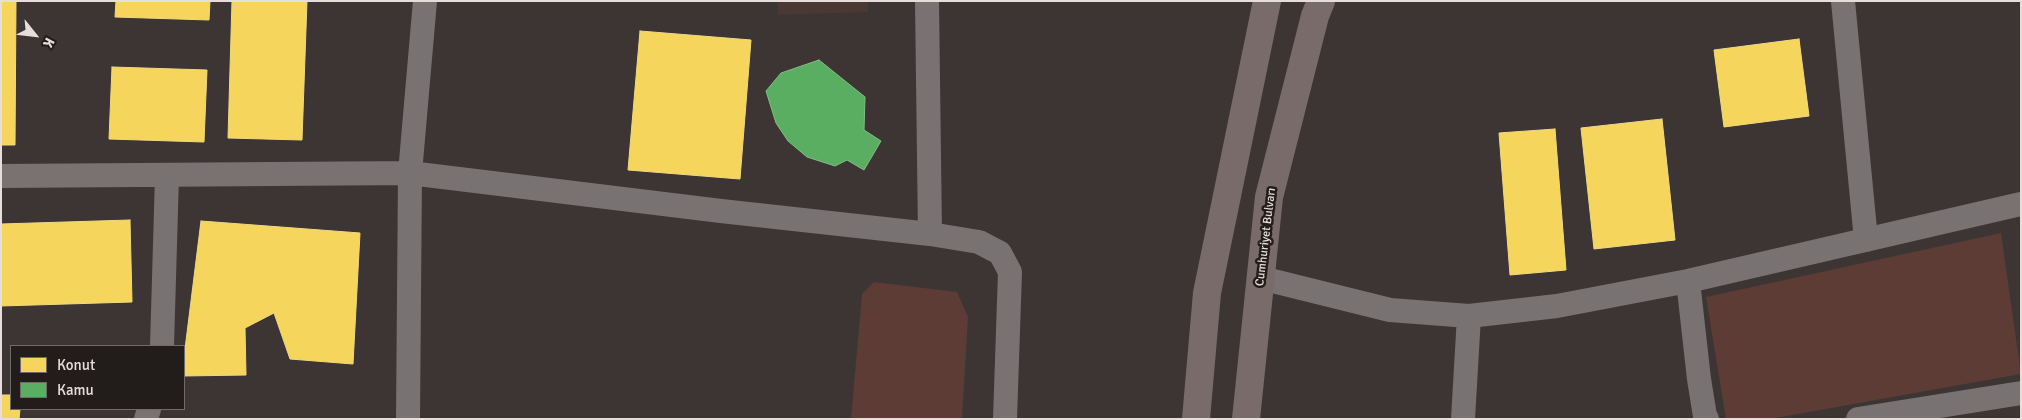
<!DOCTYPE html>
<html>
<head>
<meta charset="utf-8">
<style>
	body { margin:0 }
	#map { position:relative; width:2022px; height:420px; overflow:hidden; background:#3c3534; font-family:Signika,sans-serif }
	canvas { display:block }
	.frame { position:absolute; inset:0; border:2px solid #e7dedc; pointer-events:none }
	.legend { position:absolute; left:10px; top:345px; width:175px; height:65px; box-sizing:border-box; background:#221c1b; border:1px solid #716a68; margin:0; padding:6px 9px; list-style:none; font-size:15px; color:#e7dedc }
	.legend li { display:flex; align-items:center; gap:10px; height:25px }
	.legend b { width:25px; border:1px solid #716a68 }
	.north { position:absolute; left:10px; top:10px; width:50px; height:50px; -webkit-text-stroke:4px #221c1b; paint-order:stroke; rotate:119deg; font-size:14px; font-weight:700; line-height:20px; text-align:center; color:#e7dedc }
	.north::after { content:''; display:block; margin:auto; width:18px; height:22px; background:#e7dedc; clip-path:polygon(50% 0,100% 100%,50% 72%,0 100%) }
</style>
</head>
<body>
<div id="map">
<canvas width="2022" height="420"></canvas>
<div class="frame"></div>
<ul class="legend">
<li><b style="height:14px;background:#f6d55c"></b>Konut</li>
<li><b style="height:14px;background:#5aae61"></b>Kamu</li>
</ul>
<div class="north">K</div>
</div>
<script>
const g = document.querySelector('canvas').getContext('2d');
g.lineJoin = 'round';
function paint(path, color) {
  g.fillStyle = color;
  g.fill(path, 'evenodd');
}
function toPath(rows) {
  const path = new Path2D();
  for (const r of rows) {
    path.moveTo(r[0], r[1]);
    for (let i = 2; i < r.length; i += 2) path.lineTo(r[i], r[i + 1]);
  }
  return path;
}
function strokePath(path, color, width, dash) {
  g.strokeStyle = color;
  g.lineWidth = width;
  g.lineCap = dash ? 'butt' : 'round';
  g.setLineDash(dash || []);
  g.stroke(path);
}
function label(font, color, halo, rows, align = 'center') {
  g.font = font + ' Signika,sans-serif';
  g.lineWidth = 5;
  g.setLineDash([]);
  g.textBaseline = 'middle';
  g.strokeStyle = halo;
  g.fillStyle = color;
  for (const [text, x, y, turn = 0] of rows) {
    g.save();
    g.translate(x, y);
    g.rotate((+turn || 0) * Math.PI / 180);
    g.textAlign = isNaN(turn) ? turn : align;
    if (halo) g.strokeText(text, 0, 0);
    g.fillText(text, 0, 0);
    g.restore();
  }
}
paint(toPath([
	[777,1,868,1,868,12,778,15]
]), '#493833');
paint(toPath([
	[2001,233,2021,374,1770,419,1726,419,1706,297],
	[874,282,957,292,968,317,962,419,851,419,862,294]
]), '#5c3c34');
const homes = toPath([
	[1,1,16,1,15,145,1,145,1,1],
	[116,1,210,1,209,20,115,17,116,1],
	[232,1,307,1,302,140,228,138,232,1],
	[640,31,751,40,740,179,628,170,640,31],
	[1799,39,1809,116,1724,127,1714,50,1799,39],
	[112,67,207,70,204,142,109,139,112,67],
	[1662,119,1675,240,1594,249,1581,128,1662,119],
	[1555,129,1566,270,1510,275,1499,133,1555,129],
	[130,220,132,302,1,306,1,224,130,220],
	[201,221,360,233,353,364,290,359,274,313,245,328,246,375,184,376,184,357,201,221],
	[1,395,11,395,11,409,20,409,19,419,1,419,1,395]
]);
paint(homes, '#f6d55c');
strokePath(homes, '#f2d882', 1);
const public = toPath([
	[819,60,865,97,864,130,881,141,864,170,847,160,835,166,807,157,788,141,776,123,766,91,781,73,819,60]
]);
paint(public, '#5aae61');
strokePath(public, '#84bc86', 1);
strokePath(toPath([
	[927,1,930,234],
	[1843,1,1866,240],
	[1,176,410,173,721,211,930,234,979,242,1000,253,1010,272,1005,419],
	[1261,278,1390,310,1469,316,1557,306,1688,281,2021,204],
	[1688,281,1699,379,1705,416,1707,419],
	[162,346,167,176],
	[146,419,149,409],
	[408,419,410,173,425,1],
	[1463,419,1469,316],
	[1858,419,2021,393]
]), '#787372', 24);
strokePath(toPath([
	[1196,419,1207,293,1267,1],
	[1246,419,1269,197,1315,16,1321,1]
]), '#786b69', 28);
label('12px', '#e7dedc', '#221c1b', [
	["Cumhuriyet Bulvarı",1266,237,-83]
]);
</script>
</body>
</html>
